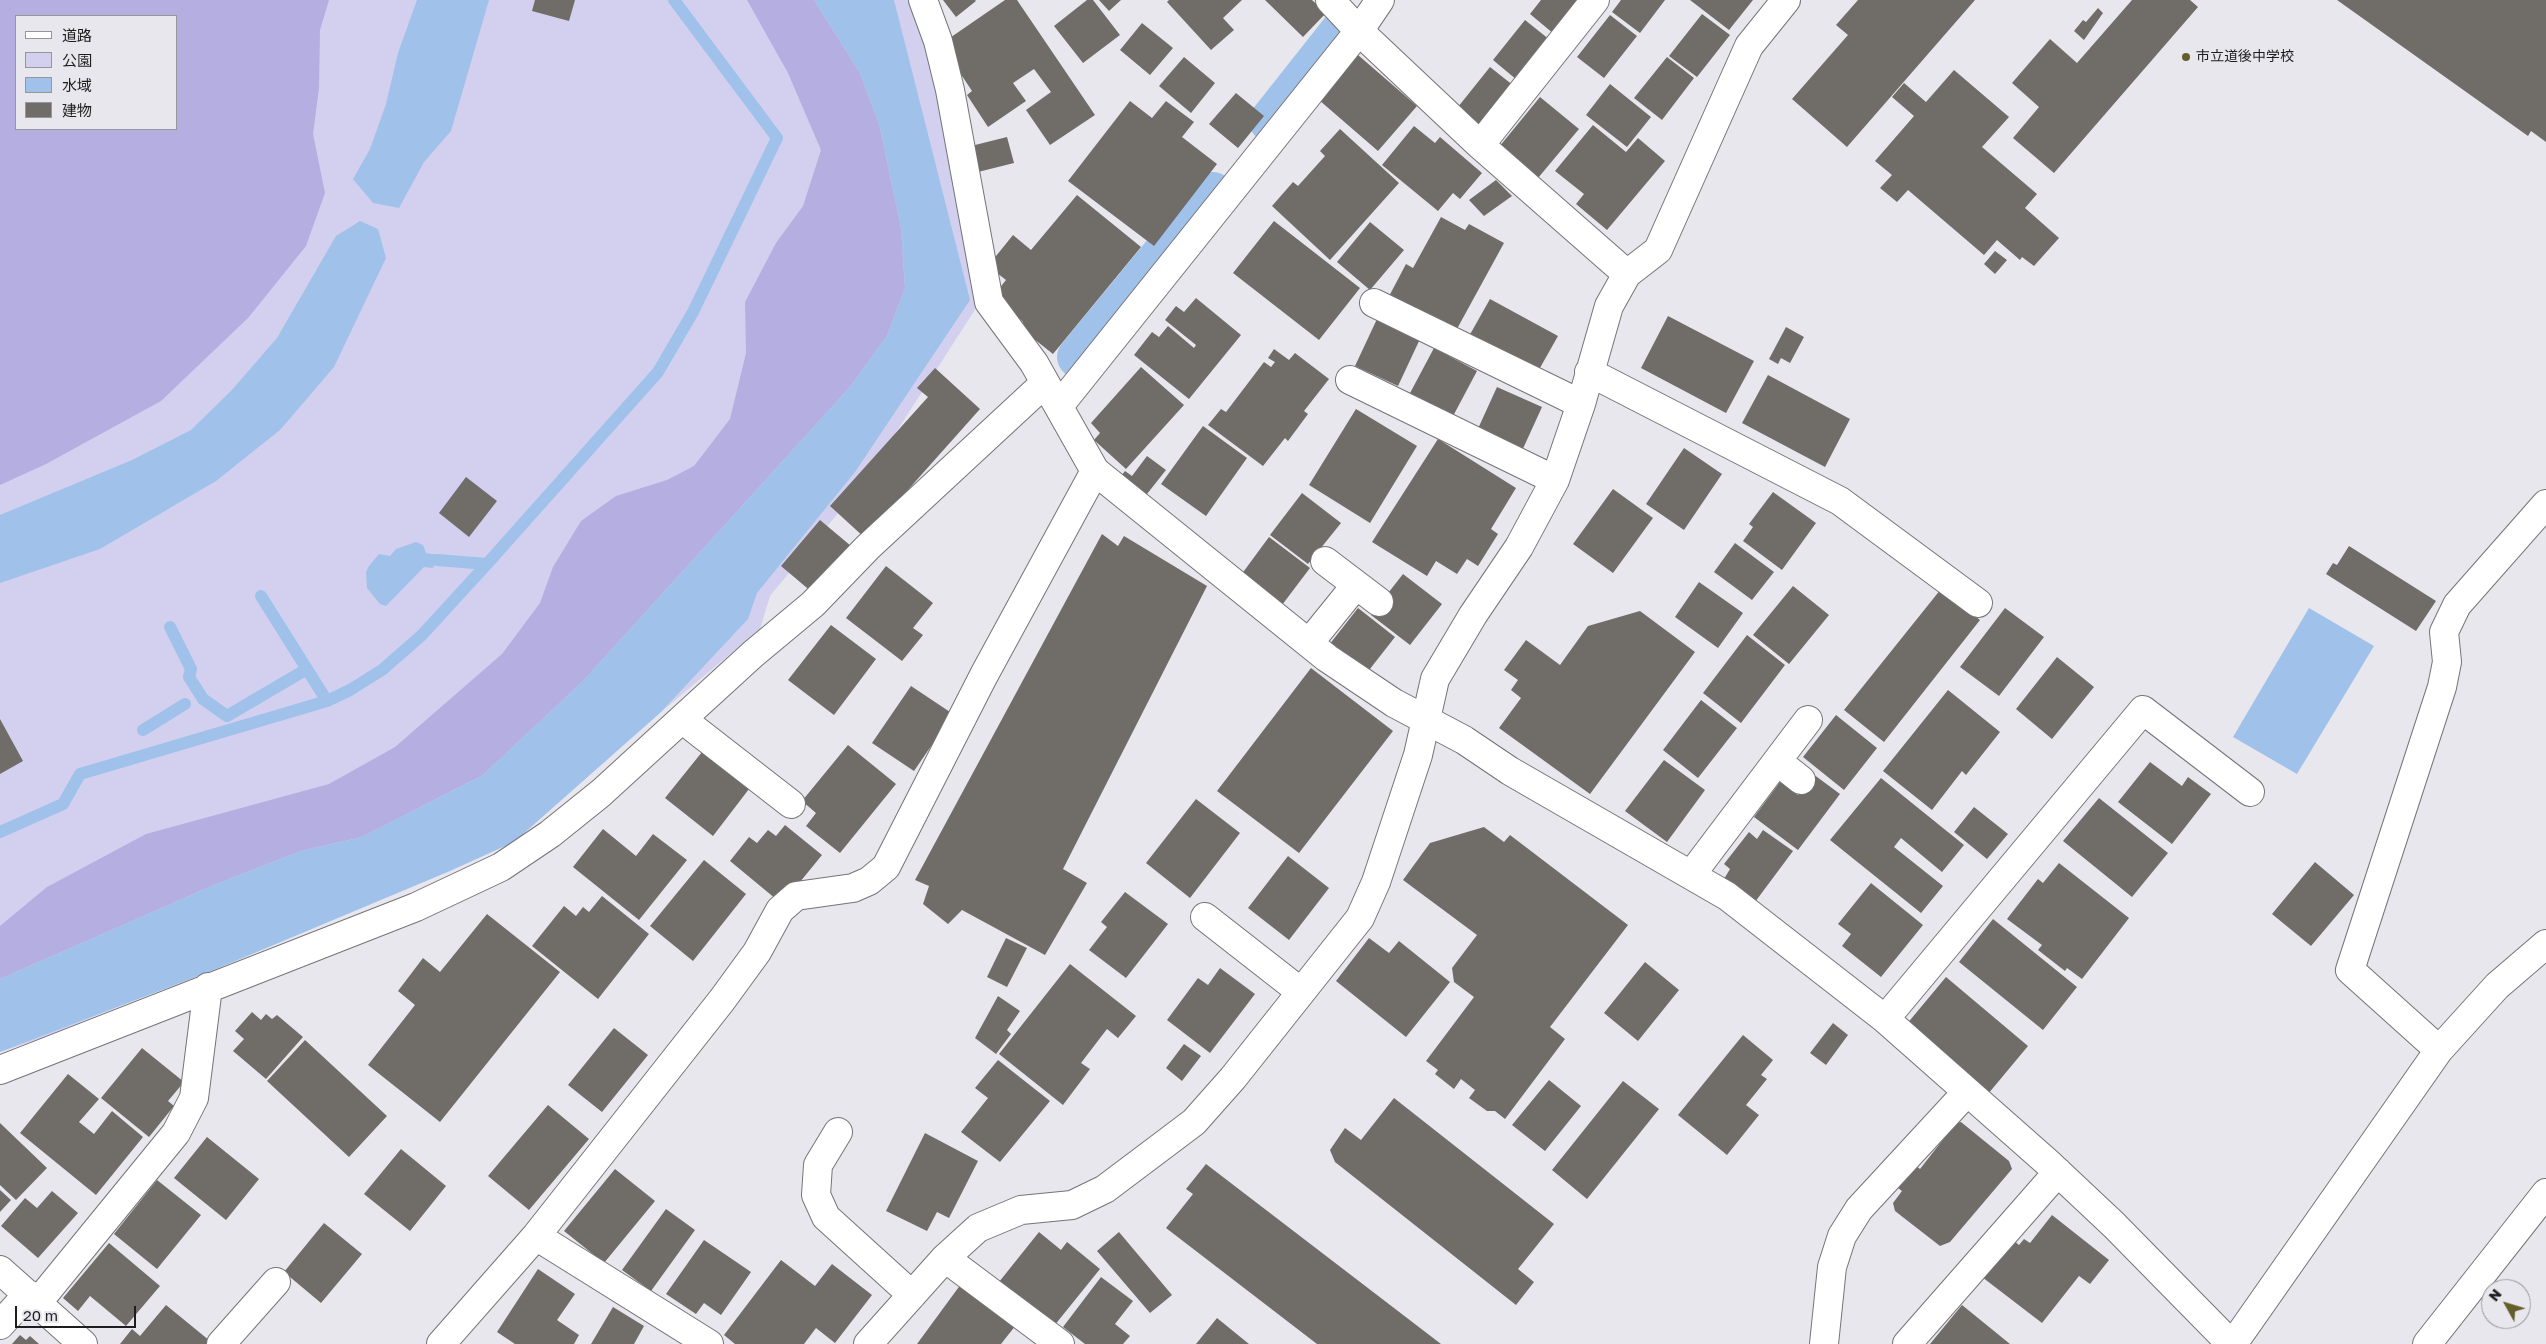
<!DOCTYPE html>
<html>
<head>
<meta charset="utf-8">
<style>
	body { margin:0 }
	#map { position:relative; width:2546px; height:1344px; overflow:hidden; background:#e8e7ed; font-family:"Golos Text","Noto Sans JP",sans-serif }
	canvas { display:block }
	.legend { position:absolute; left:15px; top:15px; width:162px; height:115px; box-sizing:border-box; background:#e8e7ed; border:1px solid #97979b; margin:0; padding:6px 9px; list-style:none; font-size:15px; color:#1e1e20 }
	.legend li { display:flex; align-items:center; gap:10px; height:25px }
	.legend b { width:25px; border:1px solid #97979b }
	.north { position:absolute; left:2481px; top:1279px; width:50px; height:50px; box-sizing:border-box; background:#e8e7ed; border:1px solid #97979b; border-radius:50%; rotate:309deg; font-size:14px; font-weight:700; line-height:20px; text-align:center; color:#1e1e20 }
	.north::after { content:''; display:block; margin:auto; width:18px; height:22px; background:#655d2a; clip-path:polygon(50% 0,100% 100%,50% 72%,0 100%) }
	.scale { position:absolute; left:15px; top:1306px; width:121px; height:22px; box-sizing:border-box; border:2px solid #1e1e20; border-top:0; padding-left:6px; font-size:15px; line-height:18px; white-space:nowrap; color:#1e1e20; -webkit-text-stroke:4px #e8e7ed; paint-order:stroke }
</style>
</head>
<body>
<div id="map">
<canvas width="2546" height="1344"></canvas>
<ul class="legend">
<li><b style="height:6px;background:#fff"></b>道路</li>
<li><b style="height:14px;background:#d2d0ee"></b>公園</li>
<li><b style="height:14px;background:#a0c2ea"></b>水域</li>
<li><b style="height:14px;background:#706c68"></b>建物</li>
</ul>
<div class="north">N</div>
<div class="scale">20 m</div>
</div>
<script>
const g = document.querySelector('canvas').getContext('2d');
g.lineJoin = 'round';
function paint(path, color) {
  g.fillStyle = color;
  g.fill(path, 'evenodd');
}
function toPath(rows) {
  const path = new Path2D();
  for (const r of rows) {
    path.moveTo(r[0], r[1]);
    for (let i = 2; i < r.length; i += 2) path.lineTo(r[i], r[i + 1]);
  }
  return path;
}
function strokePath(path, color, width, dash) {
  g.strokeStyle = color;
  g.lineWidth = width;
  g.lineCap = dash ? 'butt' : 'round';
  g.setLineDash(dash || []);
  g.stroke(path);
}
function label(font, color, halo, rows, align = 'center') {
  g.font = font + ' "Golos Text","Noto Sans JP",sans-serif';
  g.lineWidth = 4;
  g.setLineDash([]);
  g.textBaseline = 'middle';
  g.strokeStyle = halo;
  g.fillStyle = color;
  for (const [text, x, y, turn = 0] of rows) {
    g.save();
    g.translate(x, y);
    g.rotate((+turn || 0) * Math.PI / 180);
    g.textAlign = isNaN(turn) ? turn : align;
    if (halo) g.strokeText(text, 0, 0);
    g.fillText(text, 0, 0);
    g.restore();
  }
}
paint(toPath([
	[0,0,910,0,954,135,978,305,866,479,770,596,760,629,661,712,514,842,47,1036,0,1052],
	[16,16,176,16,176,129,16,129]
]), '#d2d0ee');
paint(toPath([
	[0,0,329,0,320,30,319,88,313,134,325,193,306,246,248,318,161,401,46,464,0,485],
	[16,16,176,16,176,129,16,129],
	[747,0,814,0,860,73,880,127,901,228,905,288,887,336,849,388,583,681,483,775,362,837,301,851,214,885,0,979,0,926,47,887,146,834,329,784,395,747,502,654,540,603,553,567,581,521,616,496,667,480,694,466,730,419,746,353,745,302,776,243,803,206,821,150,788,73]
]), '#b4afe0');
paint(toPath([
	[417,0,489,0,451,131,424,162,399,208,373,203,353,179,370,149,386,104,398,53],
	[814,0,894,0,970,300,855,472,757,593,748,619,661,712,514,842,450,871,214,970,0,1052,0,979,214,885,301,851,362,837,483,775,583,681,849,388,887,336,905,288,901,228,880,127,860,73],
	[360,221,378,229,386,258,334,367,280,430,216,481,100,549,0,583,0,515,132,460,191,430,231,391,277,338,336,236],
	[416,542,423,545,426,553,439,555,433,568,424,567,386,606,380,604,367,588,366,572,369,566,379,554,390,556,396,549],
	[2309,608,2374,646,2297,774,2233,737]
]), '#a0c2ea');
strokePath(toPath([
	[487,564,658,372,693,312,777,138,674,0],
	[170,627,191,669,189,677,203,699,227,716,307,669],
	[327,701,350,690,382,670,422,635,487,564,437,560],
	[143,730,185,704],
	[0,832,63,804,80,774,327,701,261,596]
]), '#a0c2ea', 12);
strokePath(toPath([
	[1270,121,1342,30],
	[1078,357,1213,193]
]), '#a0c2ea', 42);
paint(toPath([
	[535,0,575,0,569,21,532,11],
	[943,0,975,0,976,1,956,17],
	[1005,0,1017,0,1095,115,1050,145,1026,110,1051,92,1034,69,1013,83,1026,101,988,127,967,95,972,91,941,44],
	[1087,0,1093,0,1120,35,1083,63,1054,26],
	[1099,0,1121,0,1109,11],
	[1169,0,1242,0,1223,18,1234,30,1211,50,1167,2],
	[1265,0,1312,0,1326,13,1303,37],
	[1541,0,1581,0,1554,34,1530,14],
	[1621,0,1665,0,1640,33,1612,12],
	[1690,0,1753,0,1729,30],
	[1858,0,1975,0,1847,147,1792,99,1848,35,1836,25],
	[2132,0,2190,0,2198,7,2054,173,2013,138,2039,107,2012,83,2050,39,2077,63],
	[2337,0,2546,0,2546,142,2531,131,2528,136],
	[2098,8,2103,13,2084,40,2074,31,2083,20,2086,22],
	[1702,14,1730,35,1697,77,1669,56],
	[1610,15,1637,36,1604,78,1577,57],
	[1525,20,1550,40,1517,80,1493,60],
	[1142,23,1173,48,1150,75,1120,50],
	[1358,55,1417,106,1378,151,1319,100],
	[1184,57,1215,83,1191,113,1159,86],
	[1667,57,1694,78,1662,120,1634,98],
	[1490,67,1514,86,1482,126,1458,107],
	[1954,70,2009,117,1982,147,2037,194,2025,208,2059,238,2034,266,2022,257,2020,260,1997,240,1984,255,1908,190,1897,202,1880,188,1892,175,1875,161,1914,116,1892,97,1904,83,1926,102],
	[1610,84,1651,117,1627,147,1586,115],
	[1236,93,1264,116,1238,148,1209,124],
	[1540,97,1579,129,1538,178,1499,147],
	[1130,101,1152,118,1166,101,1194,122,1182,137,1217,164,1154,246,1068,181],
	[1593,125,1626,152,1638,138,1665,161,1607,230,1576,204,1584,194,1555,171],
	[1414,126,1435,143,1440,137,1482,173,1460,199,1453,193,1438,211,1382,165],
	[1340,129,1399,183,1330,260,1272,206,1293,182,1298,186,1325,156,1320,151],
	[1007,137,1014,163,978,172,971,146],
	[1496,180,1512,196,1484,216,1469,200],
	[1077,195,1141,247,1053,354,1019,327,1023,322,994,295,1006,280,988,266,1013,235,1031,250],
	[1441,217,1465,230,1469,224,1504,243,1452,338,1386,302,1406,264,1413,268],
	[1274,221,1360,288,1319,340,1233,273],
	[1370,222,1404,250,1370,290,1337,262],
	[1995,251,2007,260,1995,274,1984,264],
	[1196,298,1241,335,1189,399,1134,355,1152,332,1159,337,1168,326,1194,348,1196,345,1165,320,1176,306,1184,312],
	[1490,299,1558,336,1536,375,1468,338],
	[1668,316,1754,361,1726,413,1641,368],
	[1377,319,1420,339,1398,386,1355,366],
	[1786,327,1804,337,1790,363,1781,358,1778,364,1769,359],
	[1434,348,1477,371,1452,418,1409,395],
	[1274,349,1289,360,1295,353,1329,379,1304,411,1308,414,1288,441,1285,438,1263,466,1208,425,1221,409,1226,412,1264,362,1271,367,1275,362,1268,358],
	[1141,367,1184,405,1126,469,1094,440,1100,433,1091,423],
	[935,368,980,409,865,538,830,506,928,397,917,388],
	[1768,375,1850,419,1825,467,1742,423],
	[1497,387,1542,407,1521,453,1476,433],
	[1356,409,1417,446,1370,523,1309,485],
	[1203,426,1247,458,1206,516,1161,484],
	[1438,439,1516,488,1491,529,1498,534,1478,566,1467,559,1457,574,1436,561,1427,576,1372,542],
	[1684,448,1722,474,1684,530,1646,504],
	[1147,456,1166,470,1143,499,1118,480,1125,471,1132,476],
	[466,477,497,501,469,537,439,513],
	[1613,489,1653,518,1613,573,1573,544],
	[1773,492,1816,523,1782,570,1743,541,1753,527,1749,524],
	[1302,493,1341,523,1308,564,1270,535],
	[820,520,851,546,813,593,781,566],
	[1102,534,1118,546,1124,536,1207,586,1063,869,1087,883,1045,955,962,910,948,924,923,904,929,886,915,880],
	[1269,537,1310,568,1282,605,1241,575],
	[1735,543,1774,572,1752,600,1714,572],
	[2349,546,2436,601,2416,631,2326,574,2333,563,2337,565],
	[886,566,933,603,913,628,923,635,902,661,846,618],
	[1403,574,1442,604,1410,645,1371,615],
	[1699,582,1743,613,1718,648,1675,617],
	[1793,586,1829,615,1789,664,1753,635],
	[1941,589,1980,620,1884,742,1844,710],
	[1358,608,1395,637,1366,674,1329,645],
	[2005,608,2044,637,1999,696,1960,667],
	[1640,611,1695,652,1590,794,1499,728,1521,698,1511,690,1518,680,1504,670,1526,640,1560,665,1588,626],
	[831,625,876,659,834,715,788,680],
	[1747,635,1785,665,1741,723,1703,693],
	[2057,657,2094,687,2052,739,2016,709],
	[1311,668,1393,731,1299,853,1217,791],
	[911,686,953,714,914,771,872,743],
	[1948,690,2000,732,1966,775,1962,771,1932,810,1883,771],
	[1701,700,1737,728,1698,778,1663,750],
	[1836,715,1877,748,1844,790,1803,757],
	[0,719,23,761,0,774],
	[848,745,896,784,840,853,806,826,816,813,802,801],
	[702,752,749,789,713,836,665,798],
	[1664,760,1705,790,1667,842,1625,811],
	[2150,762,2182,786,2188,777,2211,794,2172,844,2118,802],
	[1813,774,1840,794,1798,850,1754,817,1780,782,1798,795],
	[1881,778,1964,845,1942,872,1901,838,1894,847,1943,886,1921,913,1830,840],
	[2099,798,2168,853,2132,897,2063,841],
	[1196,799,1240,833,1190,898,1146,863],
	[1974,807,2008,834,1987,859,1954,832],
	[785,825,822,855,782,904,730,861,749,837,757,843,768,830,776,836],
	[1484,827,1504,842,1510,835,1628,925,1550,1027,1565,1039,1505,1119,1495,1111,1487,1111,1469,1098,1475,1090,1461,1079,1454,1089,1435,1074,1438,1070,1426,1061,1474,997,1454,982,1452,968,1477,935,1403,880,1430,843],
	[603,829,636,856,653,834,687,860,639,920,573,867],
	[1763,830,1793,851,1755,902,1724,879,1730,869,1724,864,1749,832,1757,839],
	[1288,856,1329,888,1289,940,1248,908],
	[704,860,746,894,693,961,650,926],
	[2315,862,2354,895,2311,946,2272,914],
	[2059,863,2129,918,2082,979,2067,968,2065,971,2038,950,2042,945,2007,919,2038,879,2043,883],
	[1871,883,1923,925,1881,977,1842,946,1851,934,1838,924],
	[1125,892,1168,924,1126,978,1089,950,1107,927,1101,922],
	[602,896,649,934,598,999,532,946,564,906,576,916,583,907,589,912],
	[487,914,560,972,440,1122,368,1065,415,1005,398,991,423,958,440,972],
	[1993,919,2077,987,2043,1030,1959,962],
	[1006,938,1027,948,1007,987,987,977],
	[1369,938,1389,953,1399,941,1450,982,1406,1037,1336,981],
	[1645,962,1679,990,1638,1041,1604,1013],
	[1070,964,1136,1016,1118,1038,1107,1029,1081,1063,1090,1069,1063,1105,999,1054],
	[1220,968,1255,994,1210,1053,1167,1020,1198,978,1208,985],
	[1946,977,2028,1046,1988,1094,1906,1025],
	[998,996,1020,1011,1007,1030,1011,1034,996,1054,975,1038],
	[252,1012,261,1020,266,1014,272,1019,277,1015,303,1037,266,1079,233,1051,244,1039,235,1031],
	[1833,1023,1848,1035,1826,1065,1810,1053],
	[614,1028,648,1055,602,1112,568,1085],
	[1743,1035,1773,1060,1761,1075,1767,1079,1746,1105,1759,1115,1727,1155,1678,1115],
	[305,1040,387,1116,349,1157,267,1081],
	[1184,1044,1201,1056,1182,1081,1166,1068],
	[142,1048,184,1082,168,1101,174,1106,149,1137,101,1098],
	[998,1060,1050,1101,1000,1162,961,1132,988,1098,975,1088],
	[68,1074,99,1099,79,1122,94,1134,112,1111,143,1137,96,1195,20,1133],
	[1549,1080,1581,1106,1545,1151,1512,1125],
	[1623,1081,1659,1109,1587,1199,1552,1170],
	[1394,1098,1554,1224,1518,1269,1534,1282,1516,1305,1335,1162,1330,1150,1345,1128,1361,1140],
	[548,1105,589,1139,529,1210,488,1176],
	[1961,1122,2009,1161,2012,1169,1950,1242,1940,1246,1895,1211,1893,1203,1902,1191,1890,1182,1908,1159,1920,1169,1956,1123],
	[0,1123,47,1168,16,1200,0,1185],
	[925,1133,978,1161,949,1218,937,1212,927,1231,886,1211],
	[207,1137,259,1179,226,1220,174,1178],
	[401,1149,446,1186,410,1231,364,1194],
	[1206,1164,1441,1344,1317,1344,1166,1228,1193,1194,1186,1189],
	[615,1169,655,1201,604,1263,564,1231],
	[157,1180,201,1215,157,1269,114,1234],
	[0,1190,11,1200,0,1212],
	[52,1191,78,1213,38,1258,1,1226,25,1198,37,1208],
	[666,1209,695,1230,651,1291,622,1270],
	[2052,1215,2109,1260,2090,1284,2079,1276,2042,1323,1982,1277,2012,1239,2019,1245,2024,1239,2030,1243],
	[324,1223,362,1254,321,1303,284,1272],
	[1039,1232,1061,1250,1067,1242,1100,1269,1054,1326,999,1282],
	[1119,1232,1172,1295,1150,1313,1097,1251],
	[704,1240,751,1272,721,1315,704,1303,696,1314,666,1294],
	[109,1243,160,1286,126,1326,90,1296,78,1311,63,1298],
	[781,1260,815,1286,832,1264,872,1295,835,1343,816,1328,804,1344,735,1344,724,1335],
	[538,1269,575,1294,557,1320,579,1335,574,1344,515,1344,497,1332],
	[1101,1277,1133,1301,1115,1324,1130,1336,1123,1344,1085,1344,1063,1327],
	[961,1284,1016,1325,1001,1344,917,1344],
	[166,1305,210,1341,207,1344,120,1344,132,1329,140,1336],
	[1962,1305,2010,1344,1930,1344],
	[613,1307,644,1326,634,1344,591,1344],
	[1217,1318,1249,1344,1196,1344],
	[20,1335,26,1340,30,1336,39,1344,12,1344]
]), '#706c68');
const minor = toPath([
	[923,0,938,41,950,90,989,302,1034,363,1095,471,1327,658,1394,703,1464,740,1510,771,1727,896,1885,1019,2047,1162,2114,1225,2231,1344],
	[1330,0,1359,31,1480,145,1627,274],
	[1480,145,1595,0],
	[1374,303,1581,404],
	[1589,372,1840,501,1978,603],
	[1350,380,1555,480],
	[1059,406,1359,31,1380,0],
	[1325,561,1379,602],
	[1309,643,1356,585],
	[683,720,791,804],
	[1777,761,1801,780],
	[1691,875,1808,720],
	[1205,917,1301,992],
	[1885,1019,2143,710,2250,792],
	[2439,1050,2350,970,2442,687,2447,662,2444,632,2457,605,2546,504],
	[0,1070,416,907,501,867,550,834,601,793,753,654,813,604,868,547,1045,383],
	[838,1132,818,1165,816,1195,826,1217,912,1295],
	[536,1236,709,1344],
	[945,1258,1060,1344],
	[0,1270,83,1344],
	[38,1302,176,1133,194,1098,208,987],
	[0,1325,28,1294],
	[221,1344,276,1282],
	[441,1344,536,1236,722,1000,757,952,780,910,796,896,853,888,869,881,886,867,984,675,1095,471],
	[868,1344,945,1258,978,1228,1021,1210,1072,1205,1105,1189,1194,1122,1233,1078,1360,918,1376,882,1418,755,1435,679,1473,615,1519,547,1555,480,1581,404,1609,306,1627,274,1658,250,1749,46,1786,0],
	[1824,1344,1832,1267,1842,1236,1859,1209,1967,1092],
	[1907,1344,2058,1172],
	[2233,1344,2439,1050,2497,986,2546,944],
	[2427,1344,2546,1193]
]);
strokePath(minor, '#747479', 30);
strokePath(minor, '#fff', 28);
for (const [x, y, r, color] of [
	[2186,57,5,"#655d2a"]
]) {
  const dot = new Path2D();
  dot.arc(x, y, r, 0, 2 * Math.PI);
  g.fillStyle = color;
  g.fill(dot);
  strokePath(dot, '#e8e7ed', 2);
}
label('14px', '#1e1e20', '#e8e7ed', [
	["市立道後中学校",2196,57]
], 'left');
</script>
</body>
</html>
